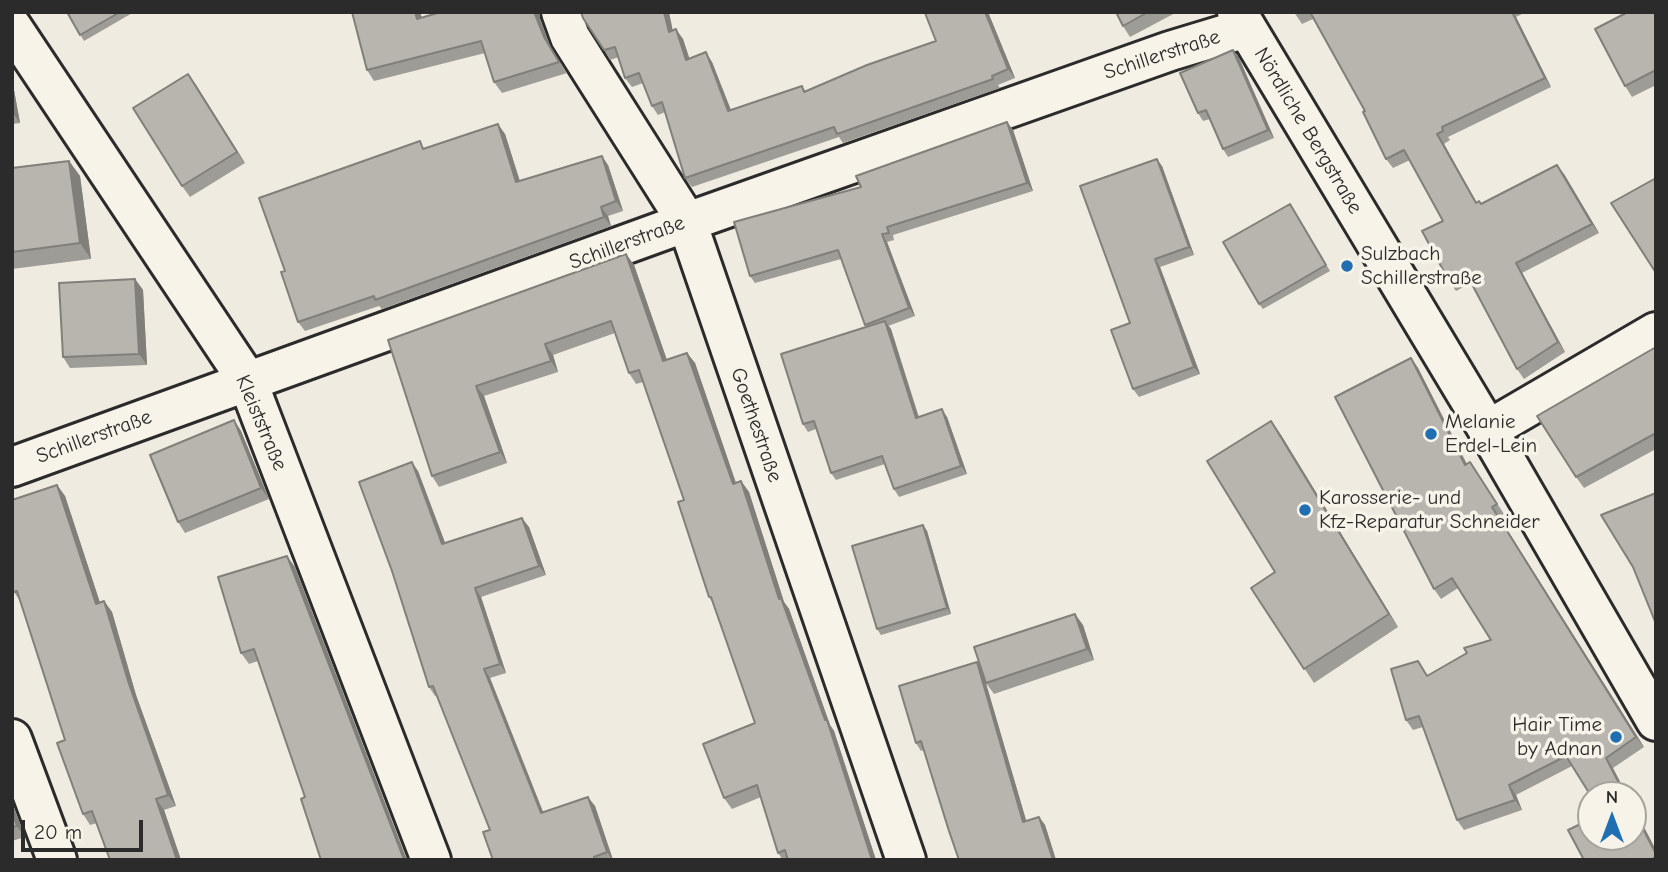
<!DOCTYPE html>
<html>
<head>
<meta charset="utf-8">
<style>
	body { margin:0 }
	#map { position:relative; width:1668px; height:872px; overflow:hidden; background:#efebe0; font-family:"Comic Neue",sans-serif }
	canvas { display:block }
	.frame { position:absolute; inset:0; border:14px solid #2b2b2b; pointer-events:none }
	.north { position:absolute; left:1577px; top:781px; width:70px; height:70px; box-sizing:border-box; background:#f7f3e8; border:2px solid #a5a39c; border-radius:50%; rotate:0deg; font-size:19px; font-weight:700; line-height:28px; text-align:center; color:#2b2b2b }
	.north::after { content:''; display:block; margin:auto; width:24px; height:32px; background:#1f6fb2; clip-path:polygon(50% 0,100% 100%,50% 72%,0 100%) }
	.scale { position:absolute; left:21px; top:820px; width:122px; height:32px; box-sizing:border-box; border:4px solid #2b2b2b; border-top:0; padding-left:9px; font-size:21px; line-height:24px; white-space:nowrap; color:#2b2b2b; -webkit-text-stroke:5px #f7f3e8; paint-order:stroke }
</style>
</head>
<body>
<div id="map">
<canvas width="1668" height="872"></canvas>
<div class="frame"></div>
<div class="north">N</div>
<div class="scale">20 m</div>
</div>
<script>
const g = document.querySelector('canvas').getContext('2d');
g.lineJoin = 'round';
function toPath(rows) {
  const path = new Path2D();
  for (const r of rows) {
    path.moveTo(r[0], r[1]);
    for (let i = 2; i < r.length; i += 2) path.lineTo(r[i], r[i + 1]);
  }
  return path;
}
function strokePath(path, color, width, dash) {
  g.strokeStyle = color;
  g.lineWidth = width;
  g.lineCap = dash ? 'butt' : 'round';
  g.setLineDash(dash || []);
  g.stroke(path);
}
function paint(path, color) {
  g.fillStyle = color;
  g.fill(path, 'evenodd');
}
function label(font, color, halo, rows, align = 'center') {
  g.font = font + ' "Comic Neue",sans-serif';
  g.lineWidth = 7;
  g.setLineDash([]);
  g.textBaseline = 'middle';
  g.strokeStyle = halo;
  g.fillStyle = color;
  for (const [text, x, y, turn = 0] of rows) {
    g.save();
    g.translate(x, y);
    g.rotate((+turn || 0) * Math.PI / 180);
    g.textAlign = isNaN(turn) ? turn : align;
    if (halo) g.strokeText(text, 0, 0);
    g.fillText(text, 0, 0);
    g.restore();
  }
}
const street = toPath([
	[561,12,570,37,687,222,906,860],
	[12,27,247,380,431,860],
	[1488,430,1656,332],
	[12,467,687,222,1170,51,1246,28],
	[12,739,57,860]
]);
const secondary = toPath([
	[1237,12,1488,430,1656,721]
]);
strokePath(street, '#2b2b2b', 44);
strokePath(secondary, '#2b2b2b', 44);
strokePath(street, '#f7f3e8', 38);
strokePath(secondary, '#f7f3e8', 38);
paint(toPath([
	[67,12,134,12,84,41],
	[420,12,422,18,540,19,551,48,567,73,502,93,494,82,485,53,374,81,367,70],
	[928,12,988,12,1015,78,998,85,1000,88,843,143,839,137,692,187,685,178,665,112,658,115,652,106,643,83,632,87,625,78,619,57,610,60,604,50,673,30,683,39,689,59,712,62,731,110,802,86,806,92,936,41],
	[1116,12,1177,12,1130,37,1123,26],
	[1294,12,1526,12,1516,17,1551,87,1448,137,1450,140,1444,144,1477,203,1481,204,1564,174,1599,233,1522,273,1565,352,1524,379,1517,369,1471,283,1456,291,1449,281,1443,221,1410,160,1393,168,1386,159,1365,111,1313,19,1302,24],
	[1656,12,1656,85,1632,97,1625,86],
	[1233,50,1239,58,1274,138,1228,157,1223,149,1210,119,1203,121,1198,113],
	[12,79,20,123,12,124],
	[196,85,245,163,190,197,182,186],
	[1007,122,1013,130,1033,191,893,235,894,240,887,242,915,316,888,326,891,329,919,417,947,417,967,474,899,497,894,489,885,464,836,480,831,473,816,429,808,432,803,424,867,327,841,259,755,283,750,276,861,187],
	[505,134,520,181,608,165,623,211,608,216,611,226,382,309,379,306,305,331,298,322,285,271,424,148],
	[69,161,80,176,91,259,12,269,12,168],
	[1162,166,1194,255,1160,267,1200,374,1139,397,1133,389,1130,323],
	[1294,210,1330,271,1263,309,1259,304],
	[626,254,634,265,667,360,687,353,695,363,736,483,741,481,749,492,784,602,789,609,830,725,834,731,876,860,783,860,778,853,761,797,732,809,724,798,755,723,713,603,709,597,684,500,643,382,636,384,629,373,615,333,553,355,558,372,484,396,507,463,439,487,432,476,388,340],
	[135,279,143,290,147,365,70,368,63,357],
	[1656,347,1656,449,1584,488,1576,477],
	[1411,358,1418,368,1467,464,1470,462,1504,514,1499,517,1644,747,1613,768,1572,766,1516,795,1522,810,1464,830,1457,820,1423,727,1413,730,1406,720,1427,676,1491,640,1458,588,1441,599,1434,589],
	[234,420,241,431,269,499,185,533,178,522],
	[1271,421,1281,435,1398,627,1314,683,1251,588,1275,572],
	[418,471,445,544,529,527,546,575,481,597,506,673,490,678,543,812,595,806,613,860,493,860,490,830,437,695,435,696,429,687],
	[57,485,65,496,100,603,104,601,112,612,136,695,176,806,164,810,181,860,110,860,97,823,90,825,83,814,65,740,20,601,14,592],
	[923,525,927,531,951,614,881,635,877,629],
	[295,567,305,797,258,661,249,664,241,653],
	[1083,625,1094,660,994,694,986,683,984,676,1026,821,1039,817,1045,825,1056,860,924,750,921,751,916,743,977,662,982,670],
	[12,803,25,837,12,841]
]), '#9e9c96');
paint(toPath([
	[415,12,420,12,425,30,417,19],
	[534,12,540,12,540,19,551,48,567,73,544,37],
	[664,12,669,12,675,41,669,32],
	[985,12,988,12,1015,78,1008,69],
	[1512,12,1516,17,1551,87,1545,78],
	[676,29,683,39,693,69,686,60],
	[1233,50,1239,58,1274,138,1268,130],
	[706,52,712,62,735,121,728,111],
	[188,74,196,85,245,163,237,152],
	[12,79,20,123,12,112],
	[1007,122,1013,130,1033,191,1027,183],
	[498,124,505,134,523,192,516,182],
	[1437,134,1444,144,1482,213,1476,203],
	[602,156,608,165,623,211,616,201],
	[1157,159,1162,166,1194,255,1189,247],
	[69,161,80,176,91,259,80,243],
	[1557,165,1564,174,1599,233,1592,224],
	[601,207,608,216,611,226,604,217],
	[882,234,887,242,915,316,909,308],
	[626,254,634,265,671,372,663,361],
	[1155,259,1160,267,1200,374,1194,367],
	[1516,263,1522,273,1565,352,1558,342],
	[135,279,143,290,147,365,139,354],
	[885,321,891,329,921,426,916,418],
	[545,344,553,355,558,372,551,361],
	[687,353,695,363,740,495,733,484],
	[1411,358,1418,368,1472,475,1465,465],
	[476,386,484,396,507,463,500,452],
	[942,409,947,417,967,474,961,466],
	[234,420,241,431,269,499,261,488],
	[1271,421,1281,435,1398,627,1389,614],
	[412,462,418,471,449,553,442,544],
	[741,481,749,492,784,602,789,609,830,725,834,731,876,860,872,860,825,720,779,599],
	[57,485,65,496,104,615,96,604],
	[1492,507,1499,517,1644,747,1636,737],
	[522,518,529,527,546,575,539,566],
	[923,525,927,531,951,614,947,608],
	[287,556,295,567,407,860,405,860,403,857],
	[475,588,481,597,506,673,500,664],
	[104,601,112,612,136,695,176,806,168,795,129,684],
	[1075,614,1083,625,1094,660,1087,649],
	[977,662,982,670,1029,830,1023,822],
	[484,669,490,678,547,822,541,813],
	[1606,758,1613,768,1627,795,1625,795],
	[1509,785,1516,795,1522,810,1515,800],
	[588,797,595,806,613,860,607,852],
	[156,799,164,810,181,860,177,860],
	[12,803,25,837,17,826,12,812],
	[1633,806,1656,850,1656,854,1633,810],
	[1039,817,1045,825,1056,860,1053,860]
]), '#817f7a');
const building = toPath([
	[67,12,120,12,80,35,67,12],
	[352,12,415,12,417,19,441,12,534,12,544,37,559,62,494,82,481,41,367,70,352,12],
	[581,12,664,12,669,32,676,29,686,60,706,52,728,111,802,86,804,92,867,65,936,41,925,13,928,12,985,12,1008,69,992,76,993,79,837,134,834,127,685,178,662,102,652,106,639,73,625,78,615,47,604,50,583,18,581,12],
	[1116,12,1148,12,1123,26,1116,12],
	[1310,12,1512,12,1545,78,1442,127,1443,131,1437,134,1476,203,1479,201,1481,204,1557,165,1592,224,1516,263,1558,342,1517,369,1466,273,1449,281,1422,231,1443,221,1404,150,1386,159,1363,112,1365,111,1310,12],
	[1628,12,1656,12,1656,70,1625,86,1595,29,1628,12],
	[1233,50,1268,130,1223,149,1206,110,1198,113,1180,73,1233,50],
	[188,74,237,152,182,186,133,108,188,74],
	[1007,122,1027,183,887,227,889,233,882,234,909,308,865,325,838,250,750,276,734,222,861,187,856,176,1007,122],
	[498,124,516,182,602,156,616,201,601,207,604,217,375,300,374,296,298,322,281,272,285,271,259,198,420,141,423,149,498,124],
	[1157,159,1189,247,1155,259,1194,367,1133,389,1111,330,1130,323,1080,186,1157,159],
	[69,161,80,243,12,252,12,168,69,161],
	[1656,178,1656,273,1611,203,1656,178],
	[1290,204,1326,265,1259,304,1223,242,1290,204],
	[626,254,663,361,687,353,733,484,741,481,779,599,781,598,825,720,827,720,872,860,788,860,785,850,778,853,757,785,724,798,703,744,755,723,711,597,709,597,678,502,684,500,639,370,629,373,611,321,545,344,551,361,476,386,500,452,432,476,388,340,626,254],
	[135,279,139,354,63,357,59,283,135,279],
	[885,321,916,418,942,409,961,466,894,489,882,456,831,473,814,421,803,424,781,354,885,321],
	[1656,347,1656,433,1576,477,1537,416,1656,347],
	[1411,358,1465,465,1470,462,1497,504,1492,507,1636,737,1606,758,1625,795,1591,796,1566,756,1509,785,1515,800,1457,820,1419,716,1406,720,1391,669,1418,661,1427,676,1467,653,1464,648,1491,640,1452,578,1434,589,1335,397,1411,358],
	[234,420,261,488,178,522,150,455,234,420],
	[1271,421,1389,614,1304,669,1251,588,1275,572,1207,461,1271,421],
	[412,462,442,544,522,518,539,566,475,588,500,664,484,669,541,813,588,797,607,852,594,857,595,860,493,860,483,832,490,830,433,686,429,687,392,571,359,482,412,462],
	[57,485,96,604,104,601,129,684,168,795,156,799,177,860,110,860,92,811,83,814,57,743,65,740,17,591,14,592,12,588,12,500,57,485],
	[1656,493,1656,624,1633,567,1601,515,1656,493],
	[923,525,947,608,877,629,852,546,923,525],
	[287,556,403,857,405,860,321,860,301,799,305,797,254,649,241,653,218,577,287,556],
	[1075,614,1087,649,986,683,974,647,1075,614],
	[977,662,1023,822,1039,817,1053,860,959,860,949,831,921,741,916,743,899,686,977,662],
	[1633,810,1656,854,1656,857,1650,860,1584,860,1568,830,1591,819,1591,837,1633,837,1633,810],
	[12,812,17,826,12,827,12,812]
]);
paint(building, '#b8b5ae');
strokePath(building, '#817f7a', 2);
for (const [x, y, r, color] of [
	[1347,266,7,"#1f6fb2"],
	[1431,434,7,"#1f6fb2"],
	[1305,510,7,"#1f6fb2"],
	[1616,737,7,"#1f6fb2"]
]) {
  const dot = new Path2D();
  dot.arc(x, y, r, 0, 2 * Math.PI);
  g.fillStyle = color;
  g.fill(dot);
  strokePath(dot, '#f7f3e8', 2.5);
}
label('21px', '#2b2b2b', '#f7f3e8', [
	["Schillerstraße",1162,55,-18],
	["Nördliche Bergstraße",1308,131,59],
	["Schillerstraße",627,243,-20],
	["Kleiststraße",261,423,67],
	["Goethestraße",756,425,71],
	["Schillerstraße",94,437,-20]
]);
label('21px', '#2b2b2b', '#f7f3e8', [
	["Sulzbach",1361,254],
	["Schillerstraße",1361,278],
	["Melanie",1445,422],
	["Erdel-Lein",1445,446],
	["Karosserie- und",1319,498],
	["Kfz-Reparatur Schneider",1319,522],
	["Hair Time",1602,725,"right"],
	["by Adnan",1602,749,"right"]
], 'left');
</script>
</body>
</html>
